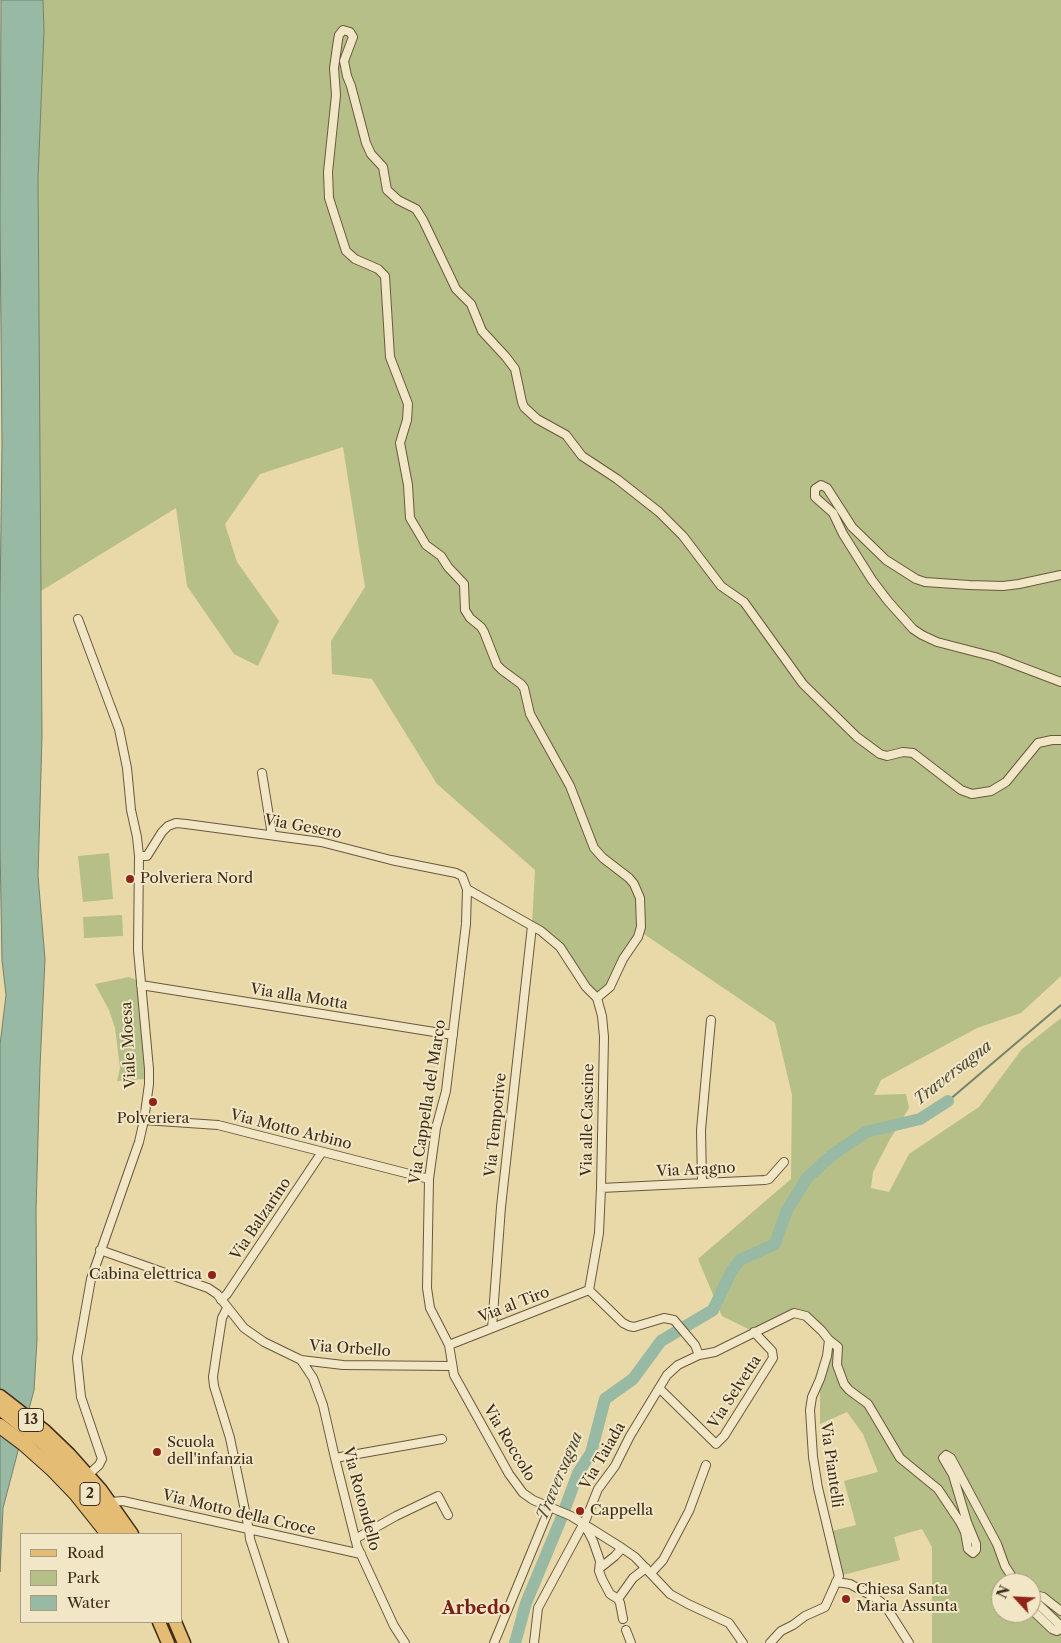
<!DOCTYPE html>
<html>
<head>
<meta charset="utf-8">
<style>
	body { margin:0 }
	#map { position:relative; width:1061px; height:1643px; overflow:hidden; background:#e9d8a8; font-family:"Libre Caslon Text",serif }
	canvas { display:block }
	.legend { position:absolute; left:20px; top:1533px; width:162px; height:90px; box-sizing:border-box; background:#f1e6c6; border:1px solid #a99c81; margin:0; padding:6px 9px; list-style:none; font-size:15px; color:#3e2e19 }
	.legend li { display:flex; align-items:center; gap:10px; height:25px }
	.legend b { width:25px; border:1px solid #a99c81 }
	.north { position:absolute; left:991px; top:1573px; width:50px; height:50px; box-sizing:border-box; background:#f1e6c6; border:1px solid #a99c81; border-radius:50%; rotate:295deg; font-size:14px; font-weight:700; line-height:20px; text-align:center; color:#3e2e19 }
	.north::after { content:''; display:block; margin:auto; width:18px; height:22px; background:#8f2418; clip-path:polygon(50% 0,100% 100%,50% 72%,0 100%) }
</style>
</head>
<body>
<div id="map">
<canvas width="1061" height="1643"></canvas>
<ul class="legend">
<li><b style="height:6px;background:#e4bc74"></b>Road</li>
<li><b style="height:14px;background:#b6bf88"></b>Park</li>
<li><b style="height:14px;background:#98baa4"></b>Water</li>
</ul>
<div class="north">N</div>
</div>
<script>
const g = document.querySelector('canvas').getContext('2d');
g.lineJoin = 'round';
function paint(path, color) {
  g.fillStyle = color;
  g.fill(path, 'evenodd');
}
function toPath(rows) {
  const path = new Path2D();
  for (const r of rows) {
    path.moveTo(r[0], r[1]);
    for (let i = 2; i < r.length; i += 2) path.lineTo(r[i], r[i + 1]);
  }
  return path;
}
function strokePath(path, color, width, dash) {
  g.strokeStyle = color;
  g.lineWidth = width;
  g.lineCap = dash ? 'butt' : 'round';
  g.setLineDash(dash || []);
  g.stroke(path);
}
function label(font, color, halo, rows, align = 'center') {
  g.font = font + ' "Libre Caslon Text",serif';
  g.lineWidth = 4;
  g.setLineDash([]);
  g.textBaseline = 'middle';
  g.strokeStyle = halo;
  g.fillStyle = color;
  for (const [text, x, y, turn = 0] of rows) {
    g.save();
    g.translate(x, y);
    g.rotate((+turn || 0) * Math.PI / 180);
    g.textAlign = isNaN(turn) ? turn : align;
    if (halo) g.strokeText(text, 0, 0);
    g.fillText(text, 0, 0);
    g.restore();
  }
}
paint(toPath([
	[43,0,1061,0,1061,976,1021,1013,977,1028,881,1080,874,1095,906,1094,909,1108,889,1141,873,1172,871,1188,889,1192,909,1154,979,1107,1022,1049,1061,1018,1061,1643,932,1643,932,1547,922,1529,894,1537,900,1560,839,1576,828,1532,856,1525,844,1481,878,1472,863,1434,847,1412,820,1424,820,1379,830,1343,800,1314,754,1332,722,1316,698,1259,791,1179,792,1095,775,1023,641,932,617,971,597,998,560,947,532,926,535,870,437,784,372,679,332,674,331,641,365,587,343,447,260,474,225,524,237,562,279,621,258,666,234,654,187,586,176,508,41,591,38,178,44,31],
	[1001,1583,1031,1583,1031,1613,1001,1613],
	[109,853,113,899,83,902,78,856],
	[122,915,123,936,84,938,83,917],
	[129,977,136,980,144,1055,144,1079,117,1081,120,1068,115,1028,109,1010,95,984]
]), '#b6bf88');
const water = toPath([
	[1,0,43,0,44,31,38,178,42,736,38,876,45,959,40,1067,36,1211,37,1340,34,1390,3,1508,0,1572,0,1045,6,995,2,960,0,845,0,605,2,443,0,219,1,0]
]);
paint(water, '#98baa4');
strokePath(water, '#74826c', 1);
strokePath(toPath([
	[948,1101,1061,1005]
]), '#74826c', 2);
strokePath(toPath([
	[515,1643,526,1603,561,1519,578,1473,591,1453,605,1399,633,1379,661,1341,713,1310,731,1272,740,1260,775,1244,787,1210,807,1178,832,1155,866,1132,920,1119,948,1101]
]), '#98baa4', 12);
const street = toPath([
	[1061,575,1019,584,1003,586,969,585,925,582,916,579,886,560,852,527,827,488,821,485,815,489,815,497,833,513,843,534,872,580,888,601,913,629,922,635,937,642,995,657,1061,682],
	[78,619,119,729,127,768,131,810,137,837,139,856,138,950,149,1069,149,1084,144,1120,139,1142,91,1279,77,1358,81,1397,102,1459,99,1465,88,1475],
	[262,773,272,835],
	[139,856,147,856,162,832,168,826,176,823,186,824,321,842,391,860,456,873,462,876,467,889,466,924,446,1091,436,1128,429,1179,427,1288,430,1308,449,1345,454,1375,509,1474,523,1493,533,1500,571,1516,622,1548,635,1557,670,1594,688,1604,729,1623,743,1643],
	[467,889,541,931,560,947,586,987,597,998,602,1016,604,1037,601,1188,599,1233,589,1290],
	[141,985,453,1035],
	[597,998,610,987,623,959,638,937,641,927,640,898,634,884,629,878,603,858,594,848,570,786,530,714,524,688,521,684,502,670,497,665,484,632,481,627,470,618,465,610,464,584,448,567,441,556,426,545,410,518,408,485,400,443,407,420,408,404,390,357,385,276,378,269,355,259,346,251,329,198,328,172,336,95,334,68,338,40,339,35,343,30,350,32,353,37,344,61,347,76,351,86,366,143,371,154,383,167,387,190,398,200,416,209,423,220,456,289,471,304,482,331,506,357,515,369,522,402,524,407,537,419,566,435,582,456,617,479,659,512,683,536,721,586,744,602,803,684,857,737,880,754,887,756,903,752,913,753,961,790,972,794,991,791,1006,782,1038,743,1052,740,1061,740],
	[144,1120,218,1125,429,1179],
	[702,1183,701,1130,711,1020],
	[601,1188,765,1180,769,1179,784,1162],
	[100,1250,208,1288,217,1294,244,1328,264,1342,301,1360,343,1365,452,1366],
	[221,1300,227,1294,322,1152],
	[227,1308,222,1318,217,1350,213,1377,214,1386,230,1438,249,1530,250,1539,284,1643],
	[492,1328,501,1207,532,926],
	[829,1340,838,1347,837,1365,844,1384,849,1390,868,1404,900,1458,938,1489,960,1522,965,1532,968,1549,973,1553,976,1550,976,1544,967,1522,953,1475,943,1458,946,1455,951,1458,997,1544,1005,1566,1016,1583],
	[449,1345,589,1290],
	[699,1355,715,1352,794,1313,806,1316,822,1331,829,1340,827,1356,820,1379,812,1397,810,1410,813,1457,818,1488,839,1576,825,1607,805,1616,793,1625,781,1631,770,1643],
	[301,1360,313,1378,323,1405,335,1458,357,1546,394,1626,405,1643],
	[659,1388,716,1444,724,1436,773,1358,772,1351,754,1332],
	[335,1458,442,1439],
	[110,1502,123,1501,361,1554],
	[584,1524,593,1541,600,1561,599,1571,602,1579,610,1594,618,1599,620,1603,623,1619],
	[355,1539,396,1516,438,1496,448,1515],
	[600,1568,615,1556,622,1548],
	[651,1573,663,1560,689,1511,706,1465],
	[836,1582,850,1584,874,1597,885,1605,909,1643],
	[618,1599,633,1578,646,1568],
	[1031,1609,1052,1629,1057,1631,1060,1629,1059,1624,1037,1603,1036,1599,1039,1596,1043,1597,1061,1611],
	[626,1630,631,1643],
	[494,1643,550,1507],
	[534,1643,538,1608,586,1519,598,1489,615,1466,630,1436,667,1375,678,1365,699,1355,695,1345,674,1320,664,1318,634,1327,629,1326,623,1323,589,1290]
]);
const primary = toPath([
	[0,1396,45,1431,69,1454,101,1490,132,1534],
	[0,1409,40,1441,65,1465,90,1493,120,1534],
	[159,1622,168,1643],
	[175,1622,184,1643]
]);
const highway = toPath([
	[0,1426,24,1444,52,1469,76,1494,108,1534]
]);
strokePath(street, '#69583d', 10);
strokePath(primary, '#3e2e19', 15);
strokePath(highway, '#3e2e19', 16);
strokePath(street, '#f1e6c6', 8);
strokePath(primary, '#e4bc74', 12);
strokePath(highway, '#e4bc74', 14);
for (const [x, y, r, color] of [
	[130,879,5,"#8f2418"],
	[153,1102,5,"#8f2418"],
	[212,1275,5,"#8f2418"],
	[157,1452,5,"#8f2418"],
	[580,1511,5,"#8f2418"],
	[846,1599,5,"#8f2418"]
]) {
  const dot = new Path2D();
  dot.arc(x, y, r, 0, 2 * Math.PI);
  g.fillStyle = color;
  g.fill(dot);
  strokePath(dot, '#f1e6c6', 2);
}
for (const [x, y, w] of [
	[31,1420,25],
	[90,1494,20]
]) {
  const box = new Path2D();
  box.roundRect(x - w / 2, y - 11.5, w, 23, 4);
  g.fillStyle = '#f1e6c6';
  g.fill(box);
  strokePath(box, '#3e2e19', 1);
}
label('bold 14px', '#3e2e19', null, [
	["13",31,1420],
	["2",90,1494]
]);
label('15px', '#3e2e19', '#f1e6c6', [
	["Via Gesero",303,827,10],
	["Via alla Motta",299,997,9],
	["Viale Moesa",129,1045,-93],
	["Via Cappella del Marco",428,1102,-81],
	["Via alle Cascine",588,1120,-89],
	["Via Temporive",496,1125,-84],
	["Via Motto Arbino",291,1130,14],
	["Via Aragno",696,1170,-3],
	["Via Balzarino",261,1219,-56],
	["Via al Tiro",514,1305,-21],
	["Via Orbello",350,1349,4],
	["Via Selvetta",735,1392,-57],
	["Via Roccolo",509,1443,59],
	["Via Taiada",603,1456,-60],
	["Via Piantelli",831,1465,82],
	["Via Rotondello",361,1499,75],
	["Via Motto della Croce",239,1513,13]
]);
label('15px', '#3e2e19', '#f1e6c6', [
	["Polveriera Nord",140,879],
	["Polveriera",153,1119,"center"],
	["Cabina elettrica",202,1275,"right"],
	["Scuola",167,1443],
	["dell'infanzia",167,1460],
	["Cappella",590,1511],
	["Chiesa Santa",856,1590],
	["Maria Assunta",856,1607]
], 'left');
label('italic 16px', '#504a35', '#f1e6c6', [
	["Traversagna",953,1073,-38],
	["Traversagna",560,1476,-67]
]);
label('bold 18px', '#7a1f14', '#f1e6c6', [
	["Arbedo",476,1609]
]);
</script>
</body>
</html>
